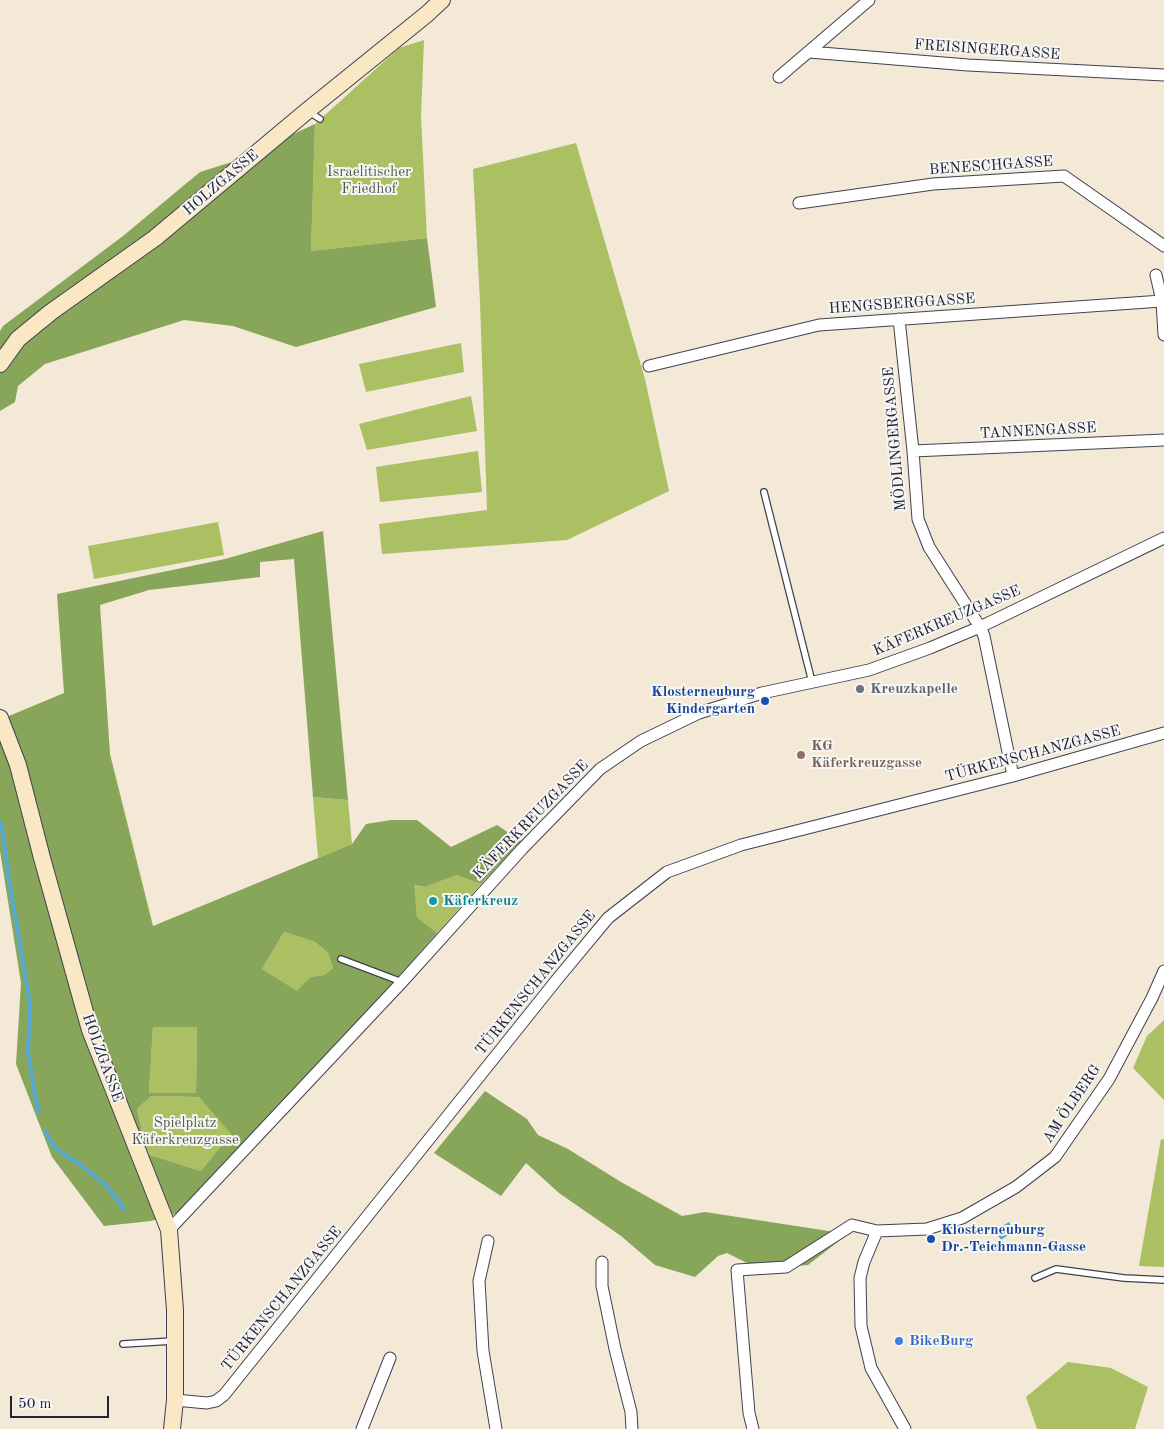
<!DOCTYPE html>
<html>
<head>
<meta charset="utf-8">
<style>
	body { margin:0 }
	#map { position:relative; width:1164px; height:1429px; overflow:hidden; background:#f3e9d6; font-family:"Old Standard TT",serif }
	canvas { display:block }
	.scale { position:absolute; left:10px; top:1396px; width:99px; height:22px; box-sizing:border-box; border:2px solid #22223b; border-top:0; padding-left:6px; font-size:15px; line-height:18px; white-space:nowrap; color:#22223b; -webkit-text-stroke:4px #f6f6f2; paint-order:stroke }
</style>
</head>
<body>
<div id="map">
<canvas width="1164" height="1429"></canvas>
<div class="scale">50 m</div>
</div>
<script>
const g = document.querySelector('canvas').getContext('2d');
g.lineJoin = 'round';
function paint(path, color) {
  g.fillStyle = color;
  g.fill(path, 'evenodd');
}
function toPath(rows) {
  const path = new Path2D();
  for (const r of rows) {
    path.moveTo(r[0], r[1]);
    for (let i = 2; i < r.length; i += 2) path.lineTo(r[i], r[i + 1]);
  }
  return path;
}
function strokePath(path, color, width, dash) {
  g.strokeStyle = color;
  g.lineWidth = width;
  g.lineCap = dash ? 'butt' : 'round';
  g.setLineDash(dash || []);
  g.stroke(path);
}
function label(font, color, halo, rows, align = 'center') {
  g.font = font + ' "Old Standard TT",serif';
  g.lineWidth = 4;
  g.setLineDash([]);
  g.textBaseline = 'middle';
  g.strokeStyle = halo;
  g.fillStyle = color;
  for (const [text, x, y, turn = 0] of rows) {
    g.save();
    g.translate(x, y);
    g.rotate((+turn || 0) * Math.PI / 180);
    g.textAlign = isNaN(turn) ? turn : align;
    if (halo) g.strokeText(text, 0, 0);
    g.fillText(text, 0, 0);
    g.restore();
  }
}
paint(toPath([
	[424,40,421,116,427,238,311,251,315,124,399,48],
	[576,143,645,379,669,491,567,540,382,554,379,524,487,510,480,302,473,169],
	[461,343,464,372,366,392,359,364],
	[471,396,477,431,367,450,359,424],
	[478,451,482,492,380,502,376,467],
	[218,522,224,555,94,579,88,546],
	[313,797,348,800,352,844,318,858],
	[457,875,481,884,437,933,417,917,413,885,425,887],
	[284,932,315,942,328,953,333,968,324,975,310,977,297,992,262,969],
	[1164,1020,1164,1100,1133,1068,1147,1036],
	[153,1027,197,1027,196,1093,149,1093],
	[151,1096,199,1097,232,1134,201,1171,147,1154,137,1109],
	[1161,1139,1164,1140,1164,1267,1139,1266],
	[1068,1362,1111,1368,1148,1387,1135,1429,1037,1429,1026,1397]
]), '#abbf63');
paint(toPath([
	[315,124,311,251,427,238,436,307,296,347,233,326,184,320,45,364,18,386,15,402,0,411,0,331,3,326,123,236,200,172,235,161],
	[323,531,348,800,313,797,294,559,260,562,260,577,149,590,100,605,110,754,153,926,352,844,366,824,391,820,417,820,451,847,497,825,521,841,481,884,457,875,425,887,414,885,417,917,437,933,382,995,178,1213,151,1221,104,1226,52,1157,16,1064,21,983,0,851,0,714,9,716,64,693,57,594,225,559],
	[284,932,315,942,328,953,333,968,324,975,310,977,297,991,262,969],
	[153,1027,197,1027,196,1093,149,1093],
	[151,1096,199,1097,231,1134,201,1171,147,1154,137,1109],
	[485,1091,527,1119,538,1135,568,1149,621,1182,682,1216,705,1212,848,1234,808,1265,759,1269,727,1253,718,1256,695,1277,655,1265,621,1236,559,1193,526,1163,501,1196,434,1153]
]), '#88a659');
paint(toPath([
	[1009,1222,1014,1231,1001,1240,995,1231]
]), '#56a9d2');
strokePath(toPath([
	[0,821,3,834,9,880,30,1004,28,1053,38,1112],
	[45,1131,55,1148,78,1163,106,1185,124,1209]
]), '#56a9d2', 4);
const lane = toPath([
	[309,112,320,119],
	[764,492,812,682],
	[341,959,402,982],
	[1035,1278,1056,1269,1124,1278,1164,1280],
	[123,1344,173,1341]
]);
const street = toPath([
	[809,52,968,65,1164,75],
	[779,77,869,0],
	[799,203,933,184,1064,176,1164,246],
	[1156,275,1162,301,1164,335],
	[899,319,913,451,918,519,929,547,980,627,984,636,1013,776],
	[649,366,819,325,1162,301],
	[913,451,1164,440],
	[169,1230,402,982,522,849,600,769,641,741,699,713,762,693,869,670,930,648,980,627,1164,538],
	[488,1241,479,1281,483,1351,496,1429],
	[602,1262,602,1286,615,1349,631,1412,632,1429],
	[175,1400,207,1403,216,1401,224,1395,559,977,608,918,667,872,741,845,1013,776,1164,733],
	[362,1429,390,1358],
	[753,1429,749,1413,737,1270,786,1267,852,1225,877,1231],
	[905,1429,871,1368,861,1326,860,1278,864,1262,877,1231,927,1229,962,1218,1016,1187,1055,1157,1109,1079,1152,998,1164,971]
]);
const secondary = toPath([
	[0,364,18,339,51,312,155,238,307,111,427,14,442,0],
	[0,718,18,765,42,858,90,1030,169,1230,175,1310,175,1400,172,1429]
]);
strokePath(lane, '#414052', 8);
strokePath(street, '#414052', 13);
strokePath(secondary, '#414052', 18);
strokePath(lane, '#fff', 5.5);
strokePath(street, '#fff', 11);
strokePath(secondary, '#fae7c3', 16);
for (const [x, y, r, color] of [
	[860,689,5,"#6b7280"],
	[765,701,5,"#1a4fb4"],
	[801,755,5,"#8d6e63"],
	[433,901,5,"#0f9aa8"],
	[931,1239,5,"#1a4fb4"],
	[899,1341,5,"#3f7fe0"]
]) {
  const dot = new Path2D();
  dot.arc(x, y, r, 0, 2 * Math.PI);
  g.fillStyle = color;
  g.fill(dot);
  strokePath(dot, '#f6f6f2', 2);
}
label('15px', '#22223b', '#f6f6f2', [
	["FREISINGERGASSE",987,50,4],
	["BENESCHGASSE",991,166,-4],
	["HOLZGASSE",221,183,-40],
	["HENGSBERGGASSE",902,304,-4],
	["TANNENGASSE",1038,431,-3],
	["MÖDLINGERGASSE",895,439,-95],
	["KÄFERKREUZGASSE",947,621,-23],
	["TÜRKENSCHANZGASSE",1033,754,-15],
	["KÄFERKREUZGASSE",531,820,-46],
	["TÜRKENSCHANZGASSE",536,983,-51],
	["HOLZGASSE",102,1058,70],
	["AM ÖLBERG",1072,1104,-56],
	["TÜRKENSCHANZGASSE",282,1299,-51]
]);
label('15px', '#525949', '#f6f6f2', [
	["Israelitischer",369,172],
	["Friedhof",369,189],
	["Spielplatz",185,1123],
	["Käferkreuzgasse",185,1140]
]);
label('bold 15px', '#5b616d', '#f6f6f2', [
	["Kreuzkapelle",870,689]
], 'left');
label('bold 15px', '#164399', '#f6f6f2', [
	["Klosterneuburg",755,692],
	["Kindergarten",755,709],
	["Klosterneuburg",941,1230,"left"],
	["Dr.-Teichmann-Gasse",941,1247,"left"]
], 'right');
label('bold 15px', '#785e54', '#f6f6f2', [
	["KG",811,746],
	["Käferkreuzgasse",811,763]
], 'left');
label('bold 15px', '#0d838f', '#f6f6f2', [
	["Käferkreuz",443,901]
], 'left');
label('bold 15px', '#366cbe', '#f6f6f2', [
	["BikeBurg",909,1341]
], 'left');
</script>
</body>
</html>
